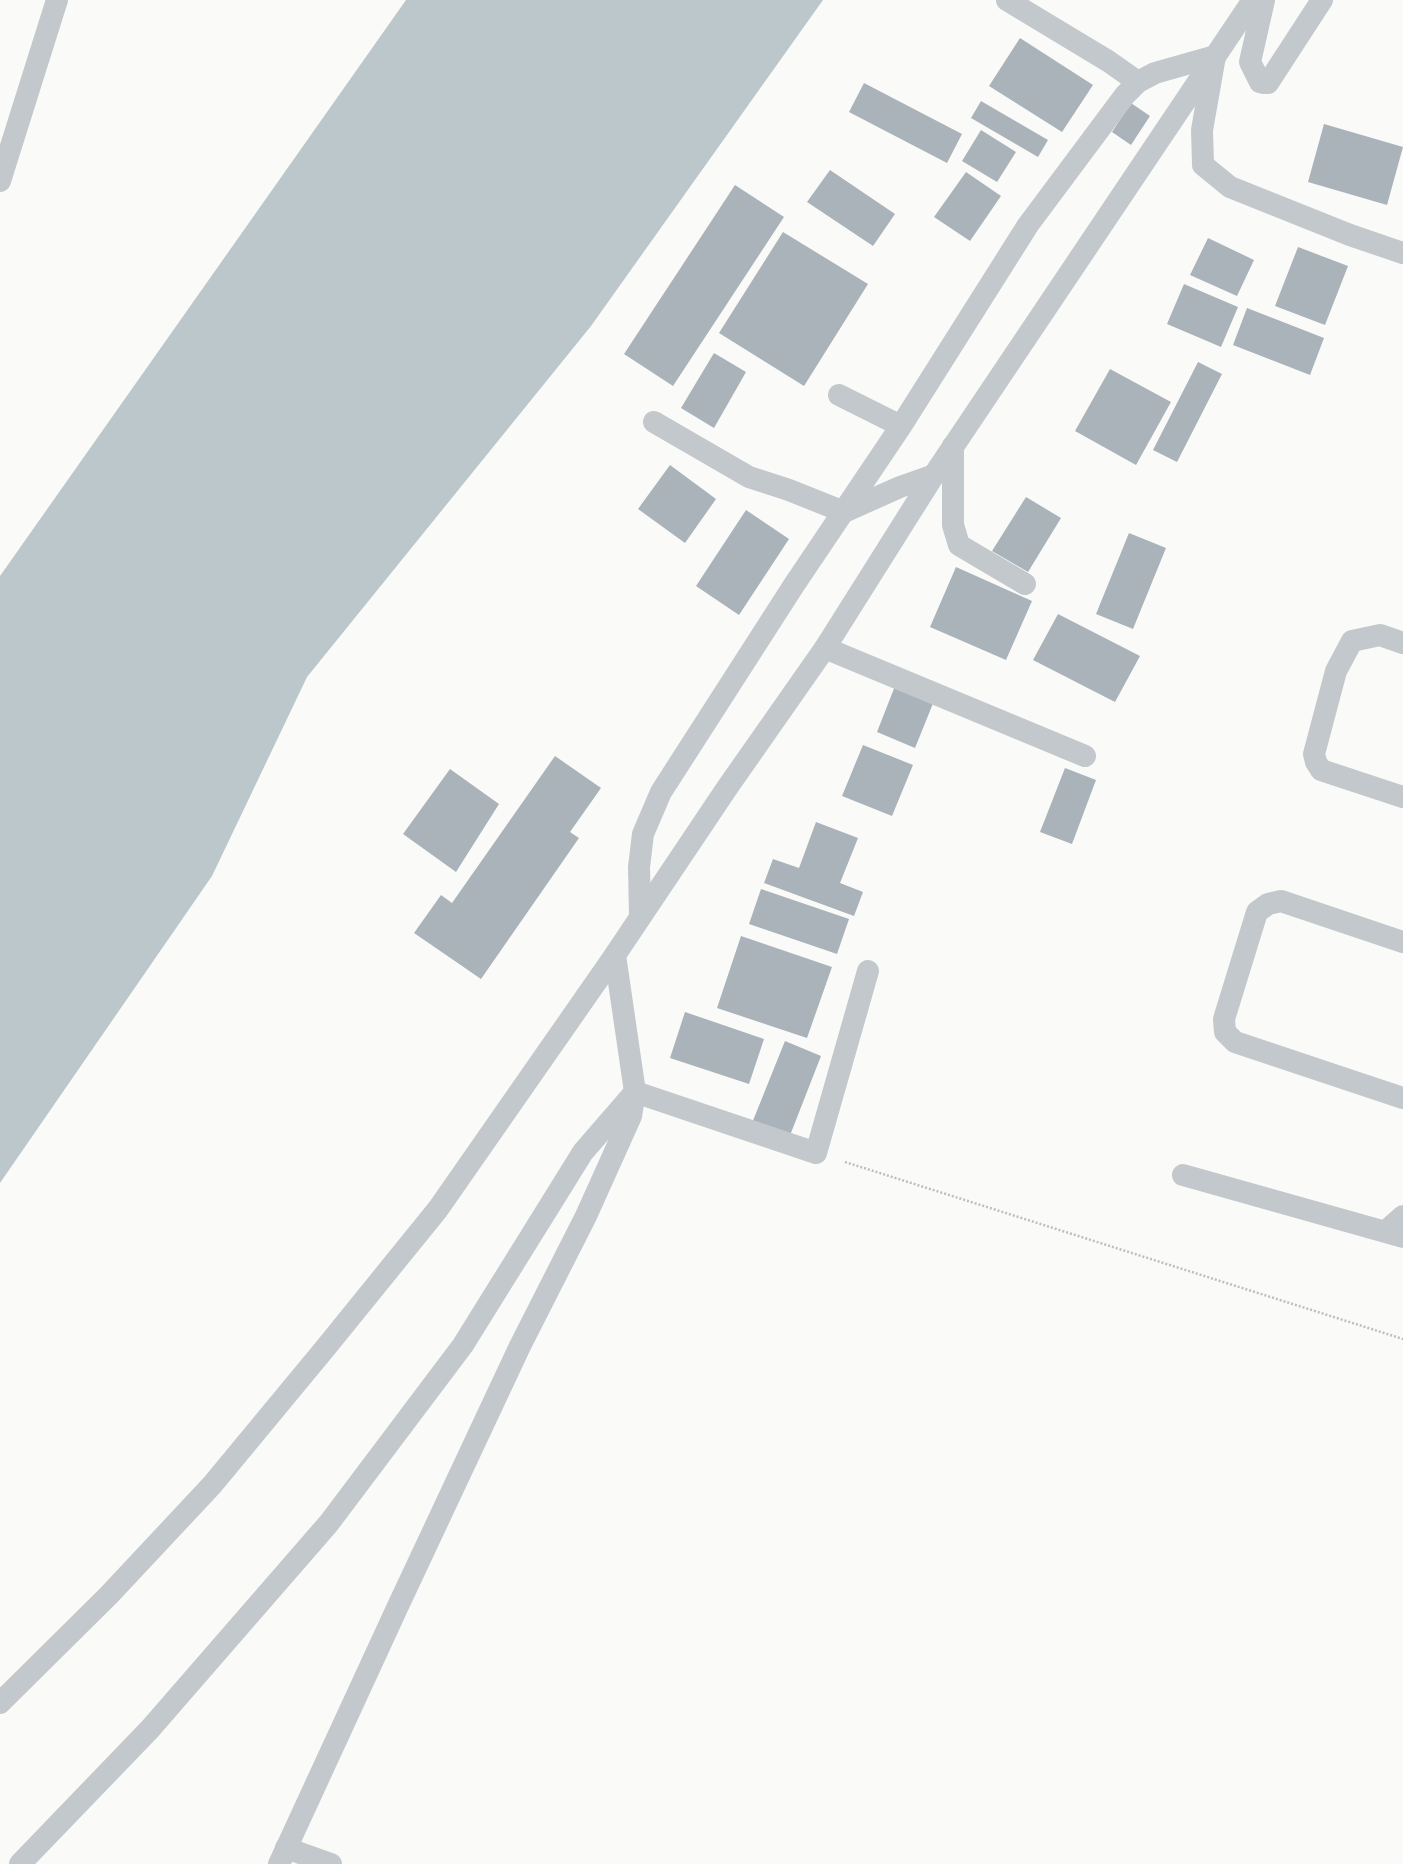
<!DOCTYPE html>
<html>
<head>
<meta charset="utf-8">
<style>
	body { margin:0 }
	canvas { display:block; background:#fafaf8 }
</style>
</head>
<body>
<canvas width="1403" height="1864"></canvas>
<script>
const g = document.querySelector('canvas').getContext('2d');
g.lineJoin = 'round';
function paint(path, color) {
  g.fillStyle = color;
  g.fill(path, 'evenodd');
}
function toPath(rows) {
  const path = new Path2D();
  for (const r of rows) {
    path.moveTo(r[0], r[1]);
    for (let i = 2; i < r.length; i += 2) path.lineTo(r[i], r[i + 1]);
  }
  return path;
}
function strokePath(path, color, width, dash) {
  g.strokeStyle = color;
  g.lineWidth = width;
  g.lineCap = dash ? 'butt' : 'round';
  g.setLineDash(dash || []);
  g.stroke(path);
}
paint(toPath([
	[406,0,823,0,591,326,307,677,212,876,0,1183,0,576]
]), '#bbc7cb');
paint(toPath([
	[1020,38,1093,85,1062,132,989,86],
	[864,83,962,134,947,163,849,112],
	[981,101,1048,140,1038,157,971,118],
	[1131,103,1150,116,1131,145,1112,132],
	[1324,124,1403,147,1387,205,1308,182],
	[981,130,1016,152,997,182,962,161],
	[830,170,895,214,873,246,807,202],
	[966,172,1001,196,970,241,934,217],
	[735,185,784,217,673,386,624,354],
	[783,232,868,284,804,386,719,333],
	[1208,238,1254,260,1237,296,1190,275],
	[1298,247,1348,266,1325,325,1275,306],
	[1184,284,1238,307,1221,347,1167,324],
	[1247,308,1324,338,1310,375,1233,345],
	[714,353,746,372,714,428,681,408],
	[1198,362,1222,374,1177,462,1153,450],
	[1110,369,1171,402,1136,465,1075,431],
	[670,465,716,499,685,543,638,509],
	[1026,497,1061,518,1028,572,992,551],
	[746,510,789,539,739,615,696,586],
	[1129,533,1166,548,1133,629,1096,614],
	[956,567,1032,601,1006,660,930,627],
	[1058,614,1140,656,1115,702,1033,660],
	[895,686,934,701,915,748,877,732],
	[863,745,913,765,892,816,842,796],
	[555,756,601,788,570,832,579,838,481,979,414,933,441,895,452,903],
	[1065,768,1096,780,1072,844,1040,832],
	[450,769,499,804,456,872,403,834],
	[816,822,858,838,840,883,863,892,854,916,764,883,773,859,799,868],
	[761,889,849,919,837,954,749,924],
	[741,936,832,967,807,1038,717,1008],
	[685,1012,764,1039,749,1084,670,1058],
	[785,1041,821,1056,789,1138,752,1123]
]), '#aab3b9');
strokePath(toPath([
	[845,1162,1403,1339]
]), '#bbbfc2', 2.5, [2, 2]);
strokePath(toPath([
	[1007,0,1108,61,1138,82],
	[1264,0,1250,62,1260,82,1264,83,1268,83,1322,0],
	[0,181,57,0],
	[839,395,901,426],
	[654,422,749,477,789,490,844,512,900,487,934,475],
	[953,446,953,525,959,545,1025,584],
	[1403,643,1380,635,1352,641,1336,671,1314,754,1316,762,1321,770,1403,797],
	[825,648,1085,756],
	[640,916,639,867,643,834,661,792,794,585,901,426,1028,225,1125,95,1138,82,1155,73,1215,56,1202,130,1203,165,1230,187,1350,235,1403,253],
	[1403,942,1281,901,1268,904,1257,912,1224,1019,1225,1032,1235,1042,1403,1098],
	[1183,1175,1403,1237],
	[1386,1231,1403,1216],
	[0,1703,109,1595,212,1485,327,1346,438,1209,615,955],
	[286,1848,331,1864],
	[20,1864,150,1729,329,1523,463,1345,583,1152,635,1092,816,1153,868,971]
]), '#c3c8cc', 22);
strokePath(toPath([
	[279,1864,398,1606,520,1346,586,1216,631,1116,635,1092,615,955,727,788,825,648,934,475,1253,0]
]), '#c3c8cc', 22);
</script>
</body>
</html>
